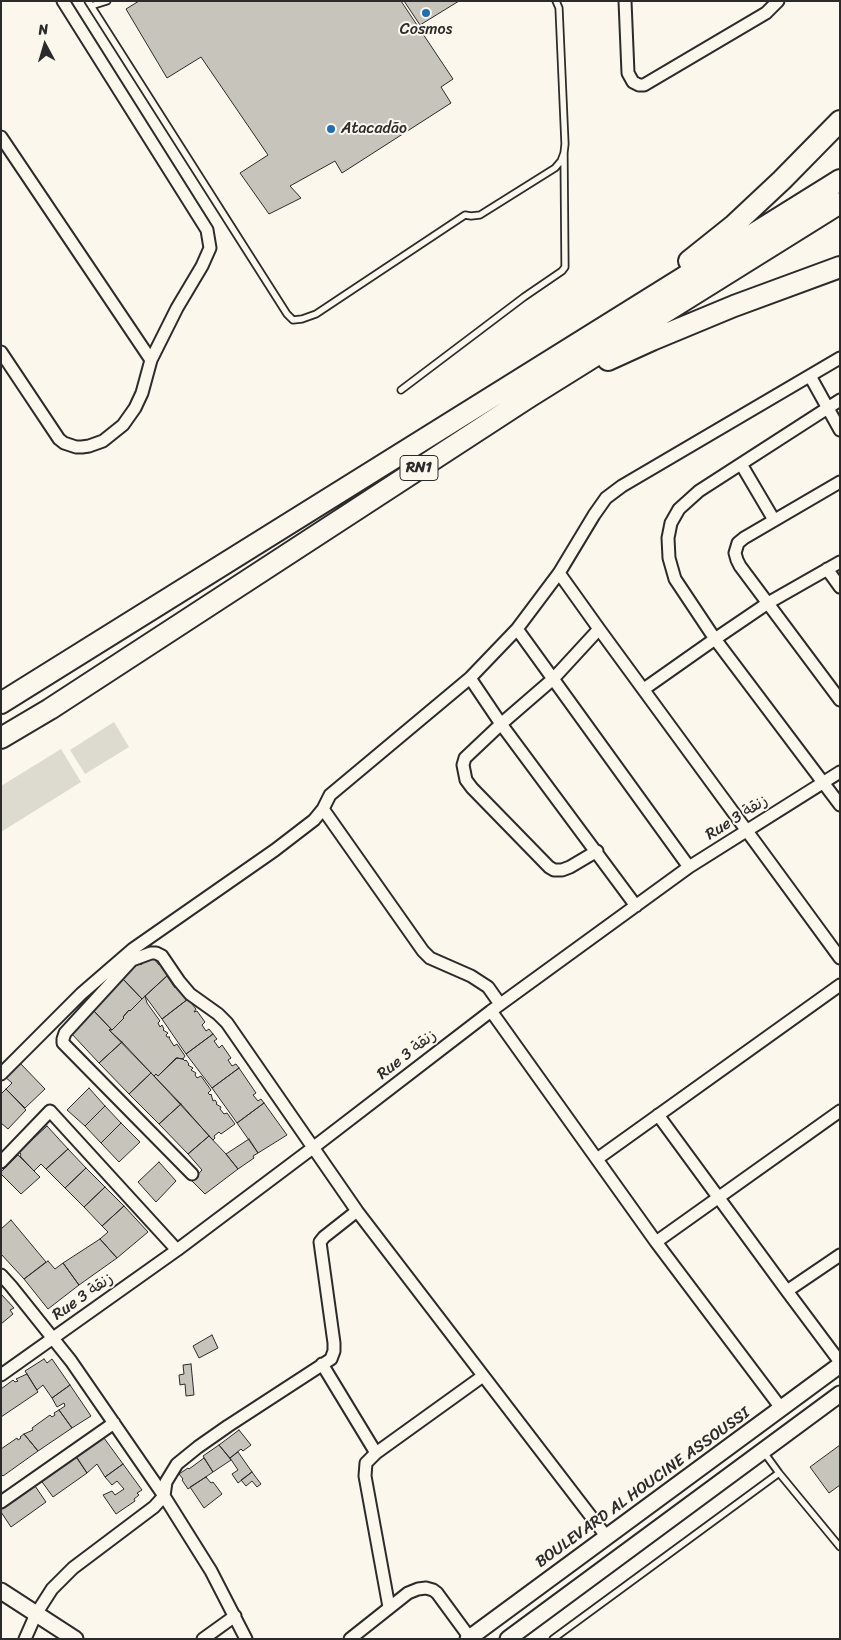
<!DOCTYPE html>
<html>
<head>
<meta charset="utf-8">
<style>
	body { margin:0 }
	#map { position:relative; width:841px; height:1640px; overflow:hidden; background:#fbf7ec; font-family:Sriracha,sans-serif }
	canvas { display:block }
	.frame { position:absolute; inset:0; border:2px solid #2b2b2b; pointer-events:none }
	.north { position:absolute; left:20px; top:20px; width:50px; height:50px; -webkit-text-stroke:4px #fbf7ec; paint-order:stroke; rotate:354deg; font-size:14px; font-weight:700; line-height:20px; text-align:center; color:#2b2b2b }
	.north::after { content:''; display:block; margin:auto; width:18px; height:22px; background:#2b2b2b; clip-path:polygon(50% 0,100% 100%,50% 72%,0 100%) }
</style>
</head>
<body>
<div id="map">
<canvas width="841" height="1640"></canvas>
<div class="frame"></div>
<div class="north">N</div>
</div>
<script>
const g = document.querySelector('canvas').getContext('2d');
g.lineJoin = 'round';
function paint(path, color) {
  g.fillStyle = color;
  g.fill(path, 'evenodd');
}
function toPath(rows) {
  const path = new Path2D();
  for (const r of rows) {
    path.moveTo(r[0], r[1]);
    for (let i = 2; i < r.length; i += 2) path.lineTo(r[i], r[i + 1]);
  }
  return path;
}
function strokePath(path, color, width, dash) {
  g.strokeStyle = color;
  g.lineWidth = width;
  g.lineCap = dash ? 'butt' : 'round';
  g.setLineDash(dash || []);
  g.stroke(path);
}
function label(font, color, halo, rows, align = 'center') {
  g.font = font + ' Sriracha,"Playpen Sans Arabic",sans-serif';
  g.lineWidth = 4;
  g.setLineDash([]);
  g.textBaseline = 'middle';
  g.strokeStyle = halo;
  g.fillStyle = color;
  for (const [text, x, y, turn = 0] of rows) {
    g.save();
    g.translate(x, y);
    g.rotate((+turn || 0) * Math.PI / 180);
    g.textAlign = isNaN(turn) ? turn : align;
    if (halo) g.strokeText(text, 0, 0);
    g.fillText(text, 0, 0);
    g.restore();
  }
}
paint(toPath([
	[114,722,129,747,85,774,70,750],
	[61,749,81,782,1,832,1,786]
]), '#dddad0');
const building = toPath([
	[139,1,401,1,453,79,441,87,451,103,342,173,335,161,290,186,301,198,269,214,240,173,268,155,201,57,167,78,126,9,139,1],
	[404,1,459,1,420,25,404,1],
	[151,955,159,965,162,962,170,973,142,999,123,979,139,963,141,965,151,955],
	[167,976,175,988,178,985,188,999,162,1019,145,996,167,976],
	[123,979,142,999,130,1011,129,1010,123,1017,124,1018,112,1030,92,1009,123,979],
	[145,996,147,1003,160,1021,158,1023,160,1027,162,1025,164,1029,163,1030,168,1033,166,1035,167,1037,170,1037,169,1038,174,1046,177,1044,185,1056,183,1059,176,1058,158,1076,156,1074,154,1076,109,1030,112,1030,124,1018,123,1017,129,1010,130,1011,145,996],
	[188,999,196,1009,194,1012,197,1011,205,1022,202,1025,206,1031,209,1029,213,1034,186,1054,162,1019,188,999],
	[92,1009,111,1029,109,1030,122,1042,99,1063,70,1032,92,1009],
	[213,1034,217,1039,214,1041,219,1048,222,1045,231,1058,228,1060,232,1066,236,1064,239,1068,212,1088,186,1054,213,1034],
	[122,1042,151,1073,129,1094,99,1063,122,1042],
	[177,1058,183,1059,185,1061,186,1060,189,1064,188,1065,193,1068,191,1070,196,1073,195,1075,197,1078,201,1076,211,1090,208,1093,210,1095,211,1094,213,1101,215,1100,217,1103,216,1104,221,1107,220,1109,224,1114,227,1113,235,1124,221,1134,219,1132,214,1136,215,1138,213,1140,154,1076,156,1074,158,1076,177,1058],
	[19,1062,45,1089,25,1108,6,1089,12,1083,4,1076,19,1062],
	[239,1068,256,1093,253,1095,258,1101,261,1099,264,1103,237,1123,212,1088,239,1068],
	[151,1073,181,1104,159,1124,129,1094,151,1073],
	[89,1088,105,1106,85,1126,67,1110,89,1088],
	[6,1089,26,1110,8,1129,1,1123,1,1094,6,1089],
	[264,1103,287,1135,258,1153,237,1123,264,1103],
	[181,1104,209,1136,188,1154,159,1124,181,1104],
	[105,1106,121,1123,101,1143,85,1126,105,1106],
	[121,1123,140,1142,119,1162,101,1143,121,1123],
	[47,1126,68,1149,46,1169,41,1164,34,1171,20,1156,21,1154,19,1152,47,1126],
	[209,1136,226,1154,238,1169,205,1194,192,1181,202,1170,188,1154,209,1136],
	[249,1139,258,1153,253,1156,254,1158,238,1169,226,1154,249,1139],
	[68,1149,86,1168,65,1188,46,1169,68,1149],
	[18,1155,40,1177,21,1194,1,1174,1,1172,18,1155],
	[159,1162,176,1181,156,1202,138,1182,159,1162],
	[86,1168,105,1187,84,1207,65,1188,86,1168],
	[105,1187,124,1206,102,1226,84,1207,105,1187],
	[124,1206,148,1232,117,1258,100,1239,108,1232,102,1226,124,1206],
	[11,1220,46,1262,24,1279,1,1254,1,1229,11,1220],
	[100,1239,117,1258,79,1285,63,1263,100,1239],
	[48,1261,55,1269,63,1263,79,1285,48,1309,24,1279,48,1261],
	[1,1294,14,1308,10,1310,13,1314,1,1324,1,1294],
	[212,1335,218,1348,199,1358,193,1346,212,1335],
	[44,1359,47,1363,52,1359,70,1385,52,1398,43,1385,37,1390,25,1371,44,1359],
	[191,1364,194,1395,186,1396,185,1384,180,1385,179,1375,184,1374,183,1365,191,1364],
	[27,1374,38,1392,1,1417,1,1389,13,1380,15,1382,18,1381,16,1379,27,1374],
	[70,1385,91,1416,72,1428,59,1410,65,1406,64,1403,57,1407,52,1398,70,1385],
	[59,1410,72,1428,38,1451,24,1434,33,1430,32,1428,50,1415,52,1417,55,1415,54,1413,59,1410],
	[239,1430,251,1445,243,1451,241,1449,230,1458,219,1445,239,1430],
	[24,1434,38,1451,3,1476,1,1474,1,1449,17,1438,18,1440,21,1438,20,1437,24,1434],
	[104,1438,123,1464,105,1477,97,1464,87,1473,76,1456,104,1438],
	[219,1445,231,1460,213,1472,203,1456,219,1445],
	[840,1445,840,1485,829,1493,810,1467,840,1445],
	[238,1452,252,1472,238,1483,232,1474,238,1470,230,1458,238,1452],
	[74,1454,87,1473,53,1497,40,1479,74,1454],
	[204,1458,213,1472,188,1489,182,1480,183,1479,179,1474,188,1468,189,1469,204,1458],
	[123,1464,142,1490,137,1493,139,1495,134,1499,135,1501,116,1514,103,1495,112,1491,115,1495,124,1489,117,1481,112,1485,105,1477,123,1464],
	[252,1472,261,1484,257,1487,252,1481,246,1486,241,1480,252,1472],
	[206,1477,211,1483,213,1482,222,1494,204,1508,190,1487,206,1477],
	[33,1483,46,1502,11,1527,1,1512,1,1507,3,1505,4,1507,8,1504,6,1502,33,1483]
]);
paint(building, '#c7c4bc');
strokePath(building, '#2b2b2b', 1);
const lane = toPath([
	[88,1,287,314,293,320,302,319,316,314,465,215,471,216,480,215,555,168,561,161,564,153],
	[91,6,107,1],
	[401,390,524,297,562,271,565,267,564,153,565,144,559,8,556,1],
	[763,1451,779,1473,840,1547],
	[553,1639,779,1473]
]);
const street = toPath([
	[625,1,628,73,633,82,639,85,644,85,766,13,778,1],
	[1,137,151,360],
	[1,352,59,439,64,443,76,447,82,447,89,446,103,441,123,425,135,408,142,393,151,360,177,308,202,266,210,248,207,230,63,1],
	[810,376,840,430],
	[840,400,699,491,679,509,671,523,668,538,669,558,675,579,715,639,840,805],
	[741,464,774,520],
	[840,482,744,538,738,543,735,553,737,560,740,566,840,700],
	[827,569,840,587],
	[559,573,599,629,840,958],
	[517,629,689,867],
	[470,678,501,724,636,906],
	[644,689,715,639,768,603,840,562],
	[323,809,423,951,430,958,471,976,488,987,500,1004],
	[597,851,570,867,562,870,554,870,549,867,472,788,466,780,463,765,465,758,501,724,553,679,599,629],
	[491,1011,656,1242,781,1408],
	[1,1074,81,994,133,949,275,850,314,820,323,809,330,795,470,678,517,629,559,573,594,515,606,498,622,486,840,358],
	[658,1115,787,1291,840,1362],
	[597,1159,840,985],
	[1,1162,50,1111,177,1250],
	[192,1174,63,1043,63,1039,65,1033,132,960,151,953,156,953,162,956,179,981,190,994,218,1014,227,1023,357,1211,606,1536],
	[656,1242,840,1111],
	[1,1275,11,1286,71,1361,164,1496,211,1571,246,1639],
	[787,1291,840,1255],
	[322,1364,376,1453],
	[1,1375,177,1250,314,1147,491,1011,689,867,840,772],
	[1,1502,114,1423],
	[389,1607,365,1476,366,1463,376,1453,483,1376],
	[25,1639,36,1614,52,1589,73,1568,154,1507,164,1496,166,1482,177,1464,198,1447,228,1426,331,1359,334,1351,334,1343,320,1242,324,1237,357,1211],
	[203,1639,235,1616],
	[350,1639,408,1593,418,1589,426,1588,433,1590,437,1593,470,1638]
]);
const secondary = toPath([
	[1,1591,75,1639],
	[468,1639,840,1365],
	[508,1639,840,1394]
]);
const highway = toPath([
	[689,261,734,225,782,180,840,121],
	[608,360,652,340,734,306,840,267],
	[1,703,840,180],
	[1,738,50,709,529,397,840,203]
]);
strokePath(lane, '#2b2b2b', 9);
strokePath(street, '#2b2b2b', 15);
strokePath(secondary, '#2b2b2b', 19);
strokePath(highway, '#2b2b2b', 24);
strokePath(lane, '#fbf7ec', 5.5);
strokePath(street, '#fbf7ec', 11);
strokePath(secondary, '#fbf7ec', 15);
strokePath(highway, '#fbf7ec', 20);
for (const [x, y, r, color] of [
	[426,13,5,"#1f6fb2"],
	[331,129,5,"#1f6fb2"]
]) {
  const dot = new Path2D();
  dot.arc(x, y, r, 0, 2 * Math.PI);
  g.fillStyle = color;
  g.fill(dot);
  strokePath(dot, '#fbf7ec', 2);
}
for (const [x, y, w] of [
	[419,468,38]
]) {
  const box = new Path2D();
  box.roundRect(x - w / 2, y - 12.5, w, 25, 4);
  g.fillStyle = '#fbf7ec';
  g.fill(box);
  strokePath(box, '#2b2b2b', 1);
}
label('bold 15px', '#2b2b2b', null, [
	["RN1",419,468]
]);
label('16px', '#2b2b2b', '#fbf7ec', [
	["Cosmos",426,30],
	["Atacadão",341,129,"left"]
]);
label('16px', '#2b2b2b', '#fbf7ec', [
	["Rue 3 زنقة",737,818,-32],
	["Rue 3 زنقة",407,1055,-38],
	["Rue 3 زنقة",83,1297,-35],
	["BOULEVARD AL HOUCINE ASSOUSSI",643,1488,-36]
]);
</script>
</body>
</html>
